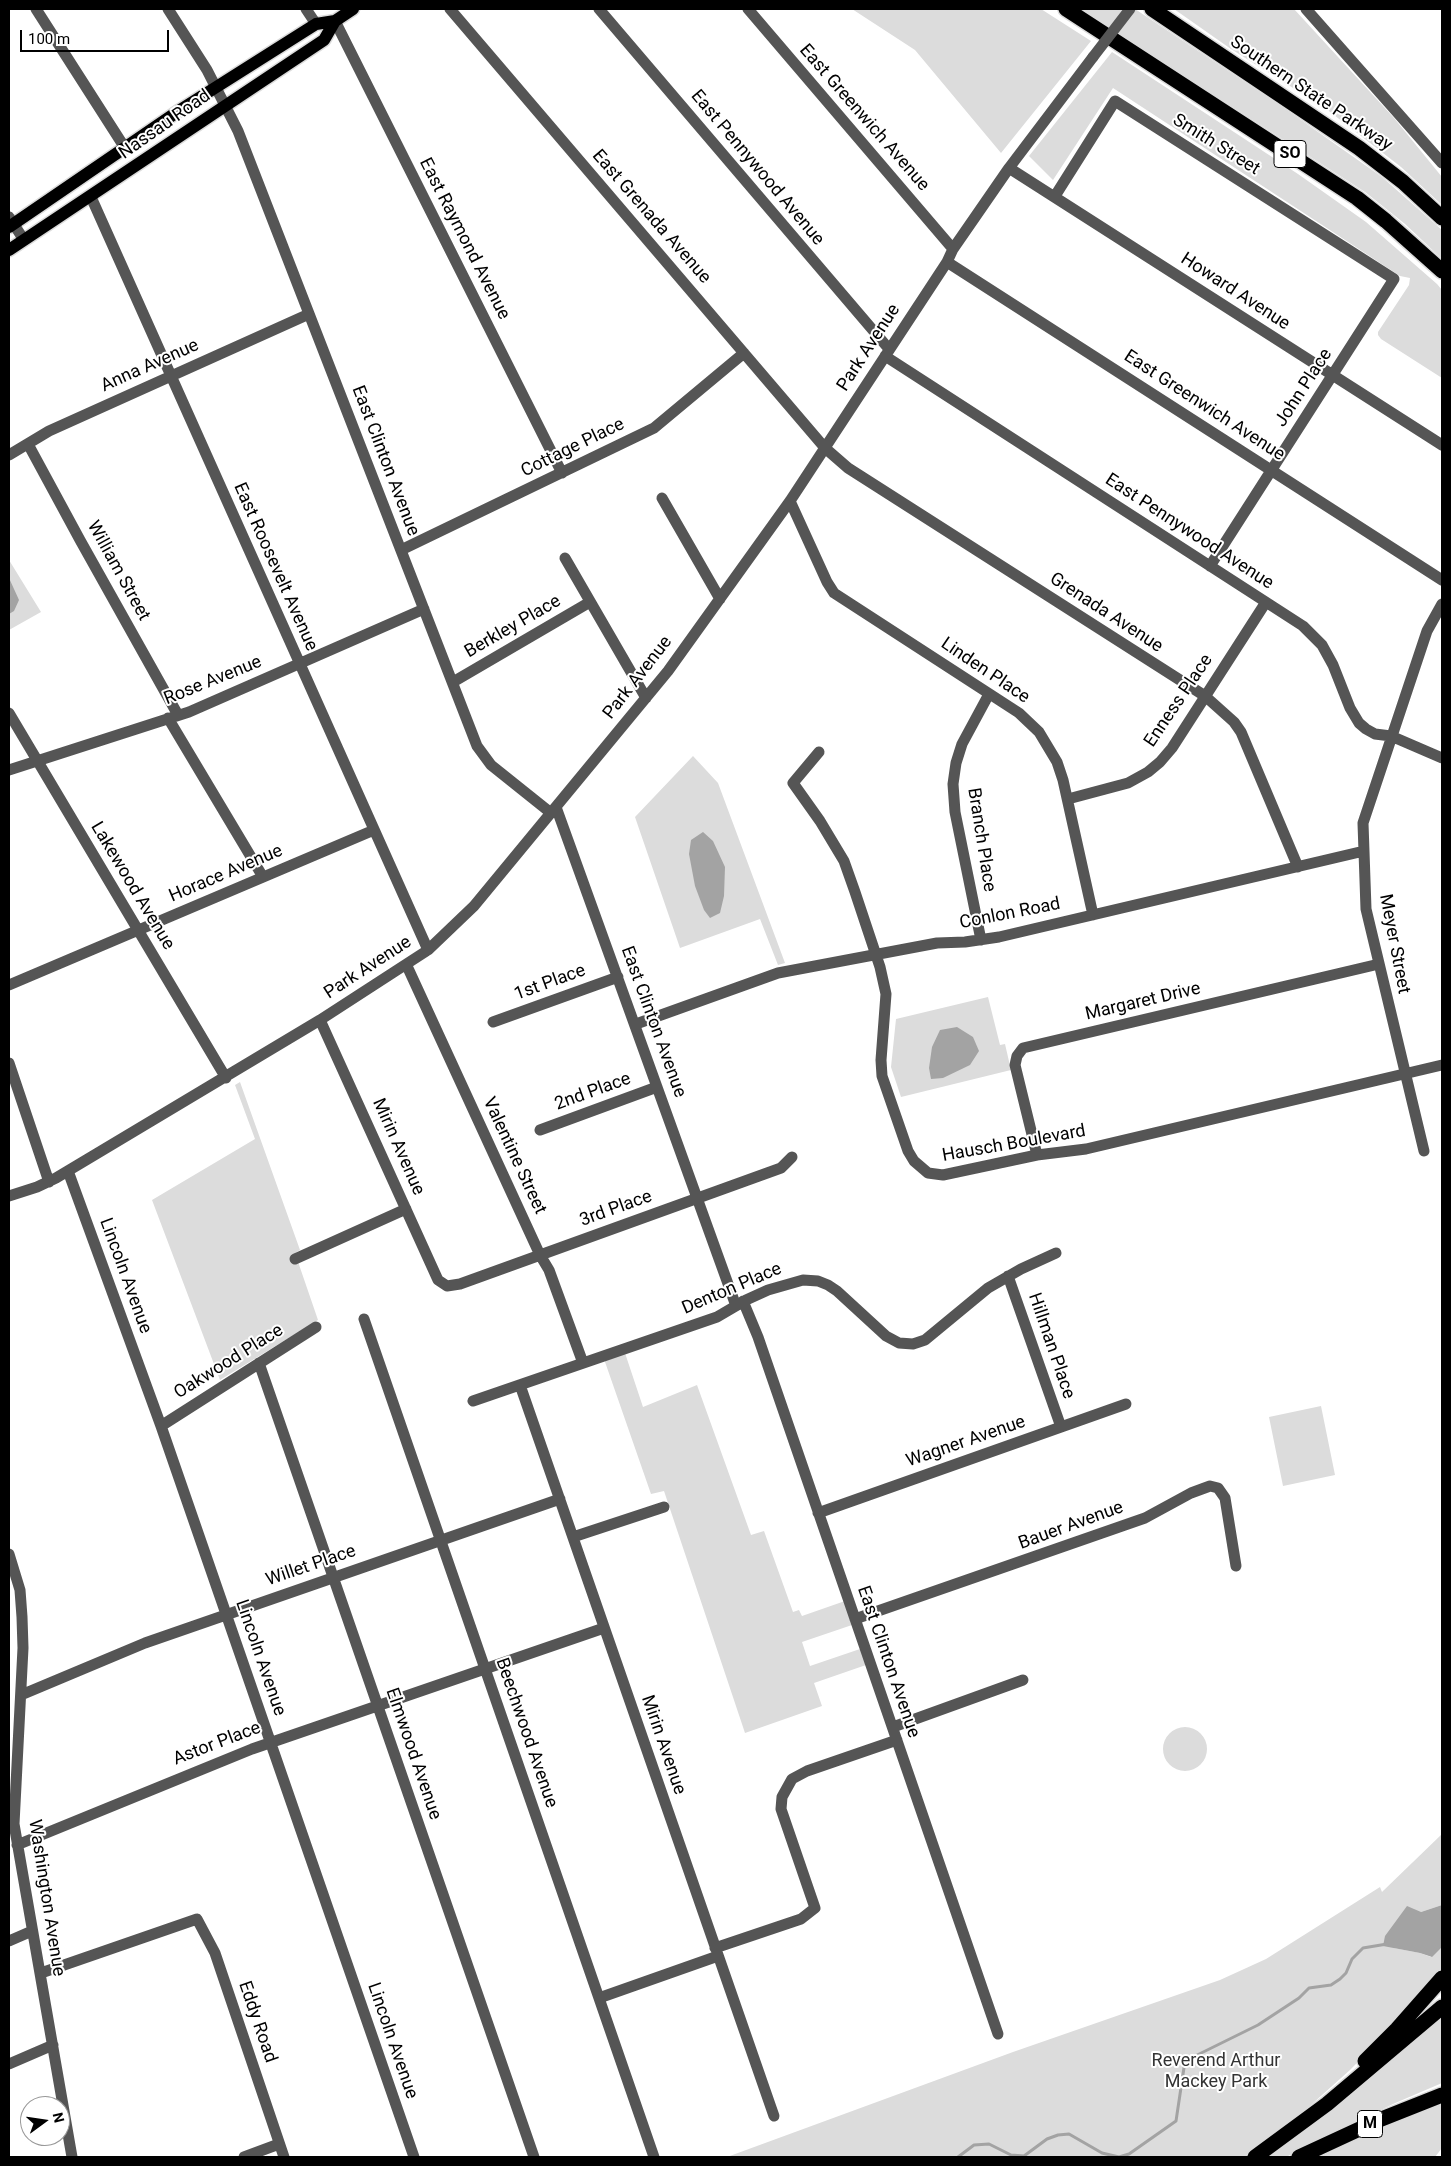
<!DOCTYPE html>
<html>
<head>
<meta charset="utf-8">
<style>
	body { margin:0 }
	#map { position:relative; width:1451px; height:2166px; overflow:hidden; background:#fff; font-family:Roboto,sans-serif }
	canvas { display:block }
	.frame { position:absolute; inset:0; border:10px solid #000; pointer-events:none }
	.north { position:absolute; left:20px; top:2096px; width:50px; height:50px; box-sizing:border-box; background:#fff; border:1px solid #999; border-radius:50%; rotate:76deg; font-size:14px; font-weight:700; line-height:20px; text-align:center; color:#000 }
	.north::after { content:''; display:block; margin:auto; width:18px; height:22px; background:#000; clip-path:polygon(50% 0,100% 100%,50% 72%,0 100%) }
	.scale { position:absolute; left:20px; top:30px; width:149px; height:22px; box-sizing:border-box; border:2px solid #000; border-top:0; padding-left:6px; font-size:15px; line-height:18px; white-space:nowrap; color:#000; -webkit-text-stroke:4px #fff; paint-order:stroke }
</style>
</head>
<body>
<div id="map">
<canvas width="1451" height="2166"></canvas>
<div class="frame"></div>
<div class="north">N</div>
<div class="scale">100 m</div>
</div>
<script>
const g = document.querySelector('canvas').getContext('2d');
g.lineJoin = 'round';
function paint(path, color) {
  g.fillStyle = color;
  g.fill(path, 'evenodd');
}
function toPath(rows) {
  const path = new Path2D();
  for (const r of rows) {
    if (r.length === 3) {
      path.moveTo(r[0] + r[2], r[1]);
      path.arc(r[0], r[1], r[2], 0, 2 * Math.PI);
      continue;
    }
    path.moveTo(r[0], r[1]);
    for (let i = 2; i < r.length; i += 2) path.lineTo(r[i], r[i + 1]);
  }
  return path;
}
function strokePath(path, color, width, dash) {
  g.strokeStyle = color;
  g.lineWidth = width;
  g.lineCap = dash ? 'butt' : 'round';
  g.setLineDash(dash || []);
  g.stroke(path);
}
function label(font, color, halo, rows, align = 'center') {
  g.font = font + ' Roboto,sans-serif';
  g.lineWidth = 4;
  g.setLineDash([]);
  g.textBaseline = 'middle';
  g.strokeStyle = halo;
  g.fillStyle = color;
  for (const [text, x, y, turn = 0] of rows) {
    g.save();
    g.translate(x, y);
    g.rotate((+turn || 0) * Math.PI / 180);
    g.textAlign = isNaN(turn) ? turn : align;
    if (halo) g.strokeText(text, 0, 0);
    g.fillText(text, 0, 0);
    g.restore();
  }
}
paint(toPath([
	[852,9,1041,9,1091,41,1001,153,915,50],
	[1082,9,1135,9,1284,108,1382,177,1442,230,1442,259,1405,224,1365,192,1172,68,1126,40],
	[1174,9,1294,9,1394,118,1442,177,1442,205,1401,167,1325,108,1231,49],
	[1112,52,1298,174,1366,222,1437,284,1442,290,1442,378,1381,339,1378,335,1378,332,1409,285,1410,278,1400,276,1113,88,1053,180,1029,156],
	[9,560,41,612,9,630],
	[693,756,718,783,785,963,778,965,760,919,680,948,635,817],
	[988,997,1000,1045,1005,1044,1011,1070,901,1097,891,1067,896,1019],
	[240,1082,300,1250,295,1253,318,1320,220,1380,152,1200,255,1139,235,1085],
	[625,1353,643,1407,697,1385,751,1535,764,1531,793,1612,799,1610,802,1616,845,1601,852,1625,802,1642,810,1666,860,1649,866,1665,814,1683,822,1706,745,1733,664,1491,651,1494,604,1359],
	[1321,1406,1335,1475,1283,1486,1269,1417],
	[1185,1749,22],
	[1442,1834,1442,1905,1421,1912,1394,1948,1420,1953,1431,1957,1442,1947,1442,1970,1413,2006,1350,2070,1274,2138,1246,2157,727,2157,1013,2052,1220,1980,1266,1959,1380,1887,1382,1892,1384,1890],
	[1442,2012,1442,2083,1393,2104,1286,2157,1264,2157],
	[1442,2101,1442,2148,1435,2157,1313,2157]
]), '#dcdcdc');
paint(toPath([
	[9,578,19,600,14,611,9,614],
	[703,832,713,841,725,867,724,896,720,913,710,918,704,910,695,886,689,854,691,840],
	[957,1027,973,1037,979,1051,970,1065,943,1078,931,1079,929,1068,932,1047,940,1030],
	[1442,1905,1442,1947,1432,1957,1420,1953,1383,1946,1385,1936,1407,1906,1421,1912]
]), '#a3a3a3');
strokePath(toPath([
	[958,2157,974,2145,989,2144,1011,2155,1024,2156,1047,2139,1058,2135,1069,2134,1102,2153,1119,2157,1129,2154,1176,2121,1185,2061,1258,2025,1299,1998,1309,1988,1331,1985,1340,1979,1346,1973,1352,1959,1363,1948,1387,1944]
]), '#a3a3a3', 3);
const major = toPath([
	[9,227,180,110,316,24,335,21,353,9],
	[9,250,324,40,335,21]
]);
const highway = toPath([
	[1066,9,1357,198,1386,221,1442,271],
	[1152,9,1359,148,1403,182,1442,218],
	[1365,2061,1397,2029,1442,1978],
	[1255,2157,1327,2104,1442,2007],
	[1299,2157,1379,2120,1442,2095]
]);
strokePath(major, '#dbdbdb', 15);
strokePath(highway, '#dbdbdb', 18);
strokePath(toPath([
	[36,9,125,148],
	[168,9,207,70,238,131,477,746,491,765,551,813],
	[306,9,316,24],
	[450,9,825,448,848,468,1205,696,1234,722,1241,732,1298,867],
	[599,9,889,349],
	[748,9,953,249],
	[1306,9,1442,163],
	[335,21,562,473],
	[1009,168,1442,445],
	[1055,196,1115,101,1394,279,1210,566],
	[91,197,428,950],
	[9,217,24,240],
	[947,262,1442,580],
	[885,356,1303,626,1322,645,1333,665,1350,708,1359,723,1366,729,1375,734,1391,736,1442,758],
	[28,444,80,540,178,715],
	[9,455,49,431,309,314],
	[662,498,720,599],
	[790,501,827,582,834,593,1019,713,1039,732,1057,762,1063,780,1093,915],
	[401,550,654,428,744,353],
	[565,558,646,698],
	[453,682,590,602],
	[9,713,226,1078],
	[168,718,263,877],
	[819,752,793,783,820,821,844,861,855,892,880,967,886,994,881,1060,882,1076,908,1151,914,1161,928,1173,943,1175,1037,1155,1086,1149,1442,1065],
	[9,770,189,712,424,609],
	[1068,799,1128,783,1148,772,1160,762,1172,748,1266,602],
	[556,807,736,1306],
	[981,940,955,812,953,784,956,763,962,744,989,694],
	[407,966,540,1255,549,1270,583,1363],
	[9,985,374,830],
	[320,1020,438,1280,447,1286,460,1284,781,1168,792,1157],
	[493,1022,618,977],
	[636,1024,778,973,937,943,965,942,999,937,1364,851],
	[9,1063,49,1182],
	[540,1130,657,1087],
	[1424,1151,1366,909,1363,823,1427,631,1442,604],
	[1037,1155,1015,1065,1017,1056,1023,1048,1379,964],
	[68,1171,161,1426,414,2157],
	[9,1196,37,1187,56,1178,320,1020,428,950,474,906,668,671,790,501,947,262,953,249,1009,168,1093,57],
	[295,1259,406,1209],
	[1008,1276,1061,1427],
	[743,1301,758,1337,998,2034],
	[364,1319,654,2157],
	[259,1363,534,2157],
	[520,1385,774,2116],
	[473,1401,717,1317,746,1300,768,1290,803,1280,818,1281,828,1285,837,1291,886,1336,899,1343,913,1344,925,1340,988,1288,1021,1269,1056,1253],
	[161,1426,316,1327],
	[818,1513,1126,1404],
	[573,1537,664,1507],
	[9,1554,20,1590,22,1617,23,1648,14,1824,72,2157],
	[855,1619,1145,1518,1191,1493,1210,1486,1218,1488,1225,1498,1236,1566],
	[21,1695,145,1643,560,1499],
	[893,1727,1023,1680],
	[17,1845,252,1749,604,1628],
	[9,1941,32,1931],
	[715,1948,801,1919,815,1908,781,1809,782,1797,792,1779,807,1771,897,1740],
	[41,1973,197,1919,215,1953,284,2157],
	[599,1998,718,1956],
	[9,2064,53,2045],
	[244,2157,279,2144]
]), '#555', 11);
strokePath(major, '#000', 12);
strokePath(highway, '#000', 15);
strokePath(toPath([
	[1093,57,1130,9]
]), '#555', 11);
for (const [x, y, w] of [
	[1290,154,32],
	[1370,2124,25]
]) {
  const box = new Path2D();
  box.roundRect(x - w / 2, y - 13.5, w, 27, 4);
  g.fillStyle = '#fff';
  g.fill(box);
  strokePath(box, '#000', 1);
}
label('bold 16px', '#000', null, [
	["SO",1290,154],
	["M",1370,2124]
]);
label('18px', '#000', '#fff', [
	["Southern State Parkway",1311,94,34],
	["East Greenwich Avenue",864,118,49],
	["Nassau Road",165,125,-35],
	["Smith Street",1216,145,32],
	["East Pennywood Avenue",757,168,50],
	["East Grenada Avenue",651,217,49],
	["East Raymond Avenue",464,239,63],
	["Howard Avenue",1235,292,33],
	["Park Avenue",869,348,-57],
	["Anna Avenue",150,366,-24],
	["John Place",1304,388,-57],
	["East Greenwich Avenue",1204,406,33],
	["Cottage Place",573,448,-26],
	["East Clinton Avenue",385,461,69],
	["East Pennywood Avenue",1189,532,33],
	["East Roosevelt Avenue",275,567,66],
	["William Street",118,571,61],
	["Grenada Avenue",1106,613,33],
	["Berkley Place",513,627,-30],
	["Linden Place",985,671,34],
	["Park Avenue",638,678,-52],
	["Rose Avenue",213,681,-22],
	["Enness Place",1179,701,-56],
	["Branch Place",981,840,81],
	["Horace Avenue",226,874,-23],
	["Lakewood Avenue",132,886,59],
	["Conlon Road",1010,914,-11],
	["Meyer Street",1394,944,79],
	["Park Avenue",368,968,-33],
	["1st Place",550,983,-20],
	["Margaret Drive",1143,1002,-13],
	["East Clinton Avenue",653,1022,70],
	["2nd Place",593,1092,-20],
	["Hausch Boulevard",1014,1144,-10],
	["Mirin Avenue",398,1147,66],
	["Valentine Street",514,1156,65],
	["3rd Place",616,1209,-20],
	["Lincoln Avenue",125,1276,70],
	["Denton Place",732,1289,-23],
	["Hillman Place",1051,1346,71],
	["Oakwood Place",229,1362,-32],
	["Wagner Avenue",966,1442,-19],
	["Bauer Avenue",1071,1526,-20],
	["Willet Place",311,1566,-19],
	["Lincoln Avenue",260,1658,71],
	["East Clinton Avenue",888,1662,71],
	["Beechwood Avenue",526,1733,71],
	["Astor Place",217,1744,-21],
	["Mirin Avenue",663,1745,71],
	["Elmwood Avenue",413,1754,71],
	["Washington Avenue",46,1898,81],
	["Eddy Road",257,2022,71],
	["Lincoln Avenue",392,2041,71]
]);
label('18px', '#333', '#fff', [
	["Reverend Arthur",1216,2061],
	["Mackey Park",1216,2082]
]);
</script>
</body>
</html>
